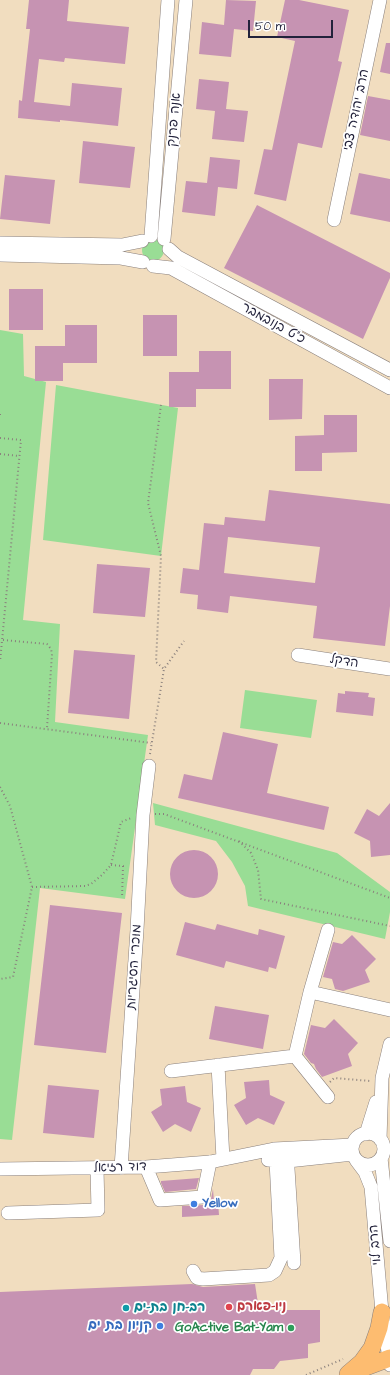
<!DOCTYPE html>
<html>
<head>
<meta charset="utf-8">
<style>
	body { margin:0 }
	#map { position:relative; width:390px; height:1375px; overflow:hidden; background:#f1ddbf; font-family:"Architects Daughter",sans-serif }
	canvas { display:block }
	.scale { position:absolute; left:248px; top:20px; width:85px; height:18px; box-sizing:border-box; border:2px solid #22223b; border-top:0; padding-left:5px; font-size:12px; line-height:14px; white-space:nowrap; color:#22223b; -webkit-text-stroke:3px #fff; paint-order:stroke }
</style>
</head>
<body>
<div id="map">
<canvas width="390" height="1375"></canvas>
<div class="scale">50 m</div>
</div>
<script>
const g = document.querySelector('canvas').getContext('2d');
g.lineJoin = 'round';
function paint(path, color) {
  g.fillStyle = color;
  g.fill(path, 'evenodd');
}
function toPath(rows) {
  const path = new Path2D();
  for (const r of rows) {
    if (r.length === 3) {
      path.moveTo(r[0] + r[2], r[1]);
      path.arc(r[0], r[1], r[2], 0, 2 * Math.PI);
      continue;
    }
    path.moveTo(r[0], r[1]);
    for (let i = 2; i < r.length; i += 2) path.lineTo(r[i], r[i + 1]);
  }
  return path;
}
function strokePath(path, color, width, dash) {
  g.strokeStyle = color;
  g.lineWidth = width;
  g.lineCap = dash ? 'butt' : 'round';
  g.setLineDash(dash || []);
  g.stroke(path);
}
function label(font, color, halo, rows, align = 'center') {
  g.font = font + ' "Architects Daughter","Playpen Sans Hebrew",sans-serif';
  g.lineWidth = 3.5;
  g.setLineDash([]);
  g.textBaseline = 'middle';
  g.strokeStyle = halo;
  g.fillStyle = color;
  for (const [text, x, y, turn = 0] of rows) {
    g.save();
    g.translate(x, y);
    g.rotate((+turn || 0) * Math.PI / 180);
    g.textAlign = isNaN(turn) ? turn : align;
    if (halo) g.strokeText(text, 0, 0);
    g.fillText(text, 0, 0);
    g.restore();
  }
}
paint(toPath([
	[153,250,11],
	[0,330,23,334,24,376,46,382,23,620,60,624,55,722,148,735,125,899,40,888,12,1140,0,1139],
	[56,385,178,408,161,556,43,540],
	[245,690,317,700,311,738,240,728],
	[153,803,337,853,390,892,390,912,385,939,248,906,245,886,232,862,216,841,155,825]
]), '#99dd95');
paint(toPath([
	[29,0,69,0,67,21,129,27,125,64,65,58,64,62,39,59,34,102,70,106,72,83,122,88,118,126,60,120,60,122,18,118,19,100,22,101,30,29,26,29],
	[226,0,256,1,253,31,234,29,231,57,199,54,202,22,224,25],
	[285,0,299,0,349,10,338,61,342,62,322,148,298,143,286,201,254,194,264,149,272,150,295,41,277,37],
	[386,43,390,43,390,74,380,72],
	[199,79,229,82,226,109,248,111,244,142,212,139,215,111,196,109],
	[368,96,390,100,390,141,360,135],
	[83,141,135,147,130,188,79,183],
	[210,157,240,160,237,189,218,187,215,216,182,212,186,181,207,183],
	[359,173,390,179,390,222,350,214],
	[5,175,55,180,50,224,0,219],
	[257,205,390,273,390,278,363,339,224,268],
	[9,289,43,289,43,330,9,330],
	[143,315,177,315,177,356,143,356],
	[65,325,97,325,97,363,63,363,63,381,35,381,35,346,65,346],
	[199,351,231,351,231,389,196,389,196,407,169,407,169,372,199,372],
	[269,379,303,379,302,419,269,420],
	[324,415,357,415,357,452,322,453,322,471,295,471,295,436,324,435],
	[269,490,390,504,390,606,385,646,313,638,317,606,230,596,228,613,197,609,198,595,180,593,183,568,199,570,204,523,224,525,225,517,265,521],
	[228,537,320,547,315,583,224,573],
	[97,564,150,568,145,617,93,613],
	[74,650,135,655,129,719,68,713],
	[345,691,369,693,368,697,375,698,373,716,336,712,338,693,345,694],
	[223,732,278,744,267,793,329,807,324,830,178,798,184,774,212,780],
	[390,803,390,855,371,857,370,841,354,833,367,809,379,816],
	[194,874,24],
	[50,905,122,913,106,1053,34,1045],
	[185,922,215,930,217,924,258,935,259,929,285,936,276,969,269,967,268,972,226,961,224,968,176,955],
	[352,935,376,959,365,970,370,982,343,991,335,989,332,979,323,977,333,942,342,944],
	[215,1006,269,1015,263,1049,209,1039],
	[334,1019,358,1043,348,1054,352,1066,322,1077,316,1069,314,1064,311,1063,304,1054,311,1025,325,1028],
	[269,1080,270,1095,285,1102,274,1125,258,1118,246,1125,234,1105,246,1098,244,1082],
	[48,1085,99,1090,94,1138,43,1133],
	[185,1086,187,1102,201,1108,191,1132,175,1124,163,1132,151,1112,162,1105,160,1089],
	[199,1178,196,1189,165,1192,161,1183,161,1181],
	[213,1189,214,1202,218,1202,219,1215,182,1217,182,1206,204,1205,208,1203,211,1199],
	[192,1284,203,1287,255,1284,259,1310,320,1310,320,1342,308,1344,308,1358,280,1361,274,1369,253,1369,250,1375,0,1375,0,1292]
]), '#c693b2');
const minor = toPath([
	[334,220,380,0],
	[151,236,168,0],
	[164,239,186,0],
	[0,243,122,245,142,241],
	[169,249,178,257,390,370],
	[0,255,121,258,143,262],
	[153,266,171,268,390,388],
	[298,655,390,669],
	[310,992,328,930],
	[295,1056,328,1097],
	[218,1065,223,1159],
	[171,1071,295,1056,310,992,390,1010],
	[368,1149,16],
	[366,1134,376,1102],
	[380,1139,382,1078,390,1044],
	[287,1153,294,1263],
	[381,1158,390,1241],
	[268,1160,288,1161,353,1154],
	[356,1160,365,1172,371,1187,382,1312,390,1365],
	[146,1167,160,1200,203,1197,210,1162],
	[121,1168,137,930,143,815,149,766],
	[0,1169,146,1167,210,1162,274,1149,353,1145],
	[8,1213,98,1210,97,1169],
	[193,1271,197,1278,203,1279,269,1275,275,1271,281,1258,276,1161,274,1149]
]);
const major = toPath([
	[355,1371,390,1358],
	[348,1374,362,1362,372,1348,379,1328,382,1312]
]);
strokePath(minor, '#8a807d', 14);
strokePath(major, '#8a807d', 18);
strokePath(toPath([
	[161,405,148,503,161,556,156,662,164,669],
	[0,414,0,416],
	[0,438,21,440,0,662],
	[0,454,19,456],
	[3,640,47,644,51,649,52,654,47,728],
	[0,723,151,743],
	[150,754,164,669,184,641],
	[0,787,10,806,32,887,13,977,0,979],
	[155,814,164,814,390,898],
	[239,841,251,853,258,870,261,899,390,926],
	[111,865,123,866,122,898],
	[32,887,85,886,91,884,102,875,111,865,121,822,131,818],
	[330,1082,334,1078,370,1081],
	[306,1375,343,1359]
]), '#8a807d', 2, [1, 3]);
strokePath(minor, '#fff', 13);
strokePath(major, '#fdbc70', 17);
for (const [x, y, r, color] of [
	[194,1204,4,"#3f7fe0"],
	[229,1307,4,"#e0444e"],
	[126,1308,4,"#0f9aa8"],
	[160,1326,4,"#3f7fe0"],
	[291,1328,4,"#2e9e5b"]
]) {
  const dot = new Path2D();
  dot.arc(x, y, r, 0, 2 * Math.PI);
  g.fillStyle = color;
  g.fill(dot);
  strokePath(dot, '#fff', 1.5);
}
label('13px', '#22223b', '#fff', [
	["הרב יהודה צבי",357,110,-78],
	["אנה פרנק",175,120,-85],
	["כ\"ט בנובמבר",273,324,29],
	["הדקל",344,662,9],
	["מוכרי הסיגריות",135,967,-86],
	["דוד רזיאל",120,1168,-2],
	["הרב לוי",376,1245,-95]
]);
label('bold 13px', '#366cbe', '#fff', [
	["Yellow",202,1204],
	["קניון בת ים",152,1326,"right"]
], 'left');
label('bold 13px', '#be3a42', '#fff', [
	["ניו-פארם",237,1307]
], 'left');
label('bold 13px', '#0d838f', '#fff', [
	["רב-חן בת-ים",134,1308]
], 'left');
label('bold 13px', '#27864d', '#fff', [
	["GoActive Bat-Yam",283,1328]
], 'right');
</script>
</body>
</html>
